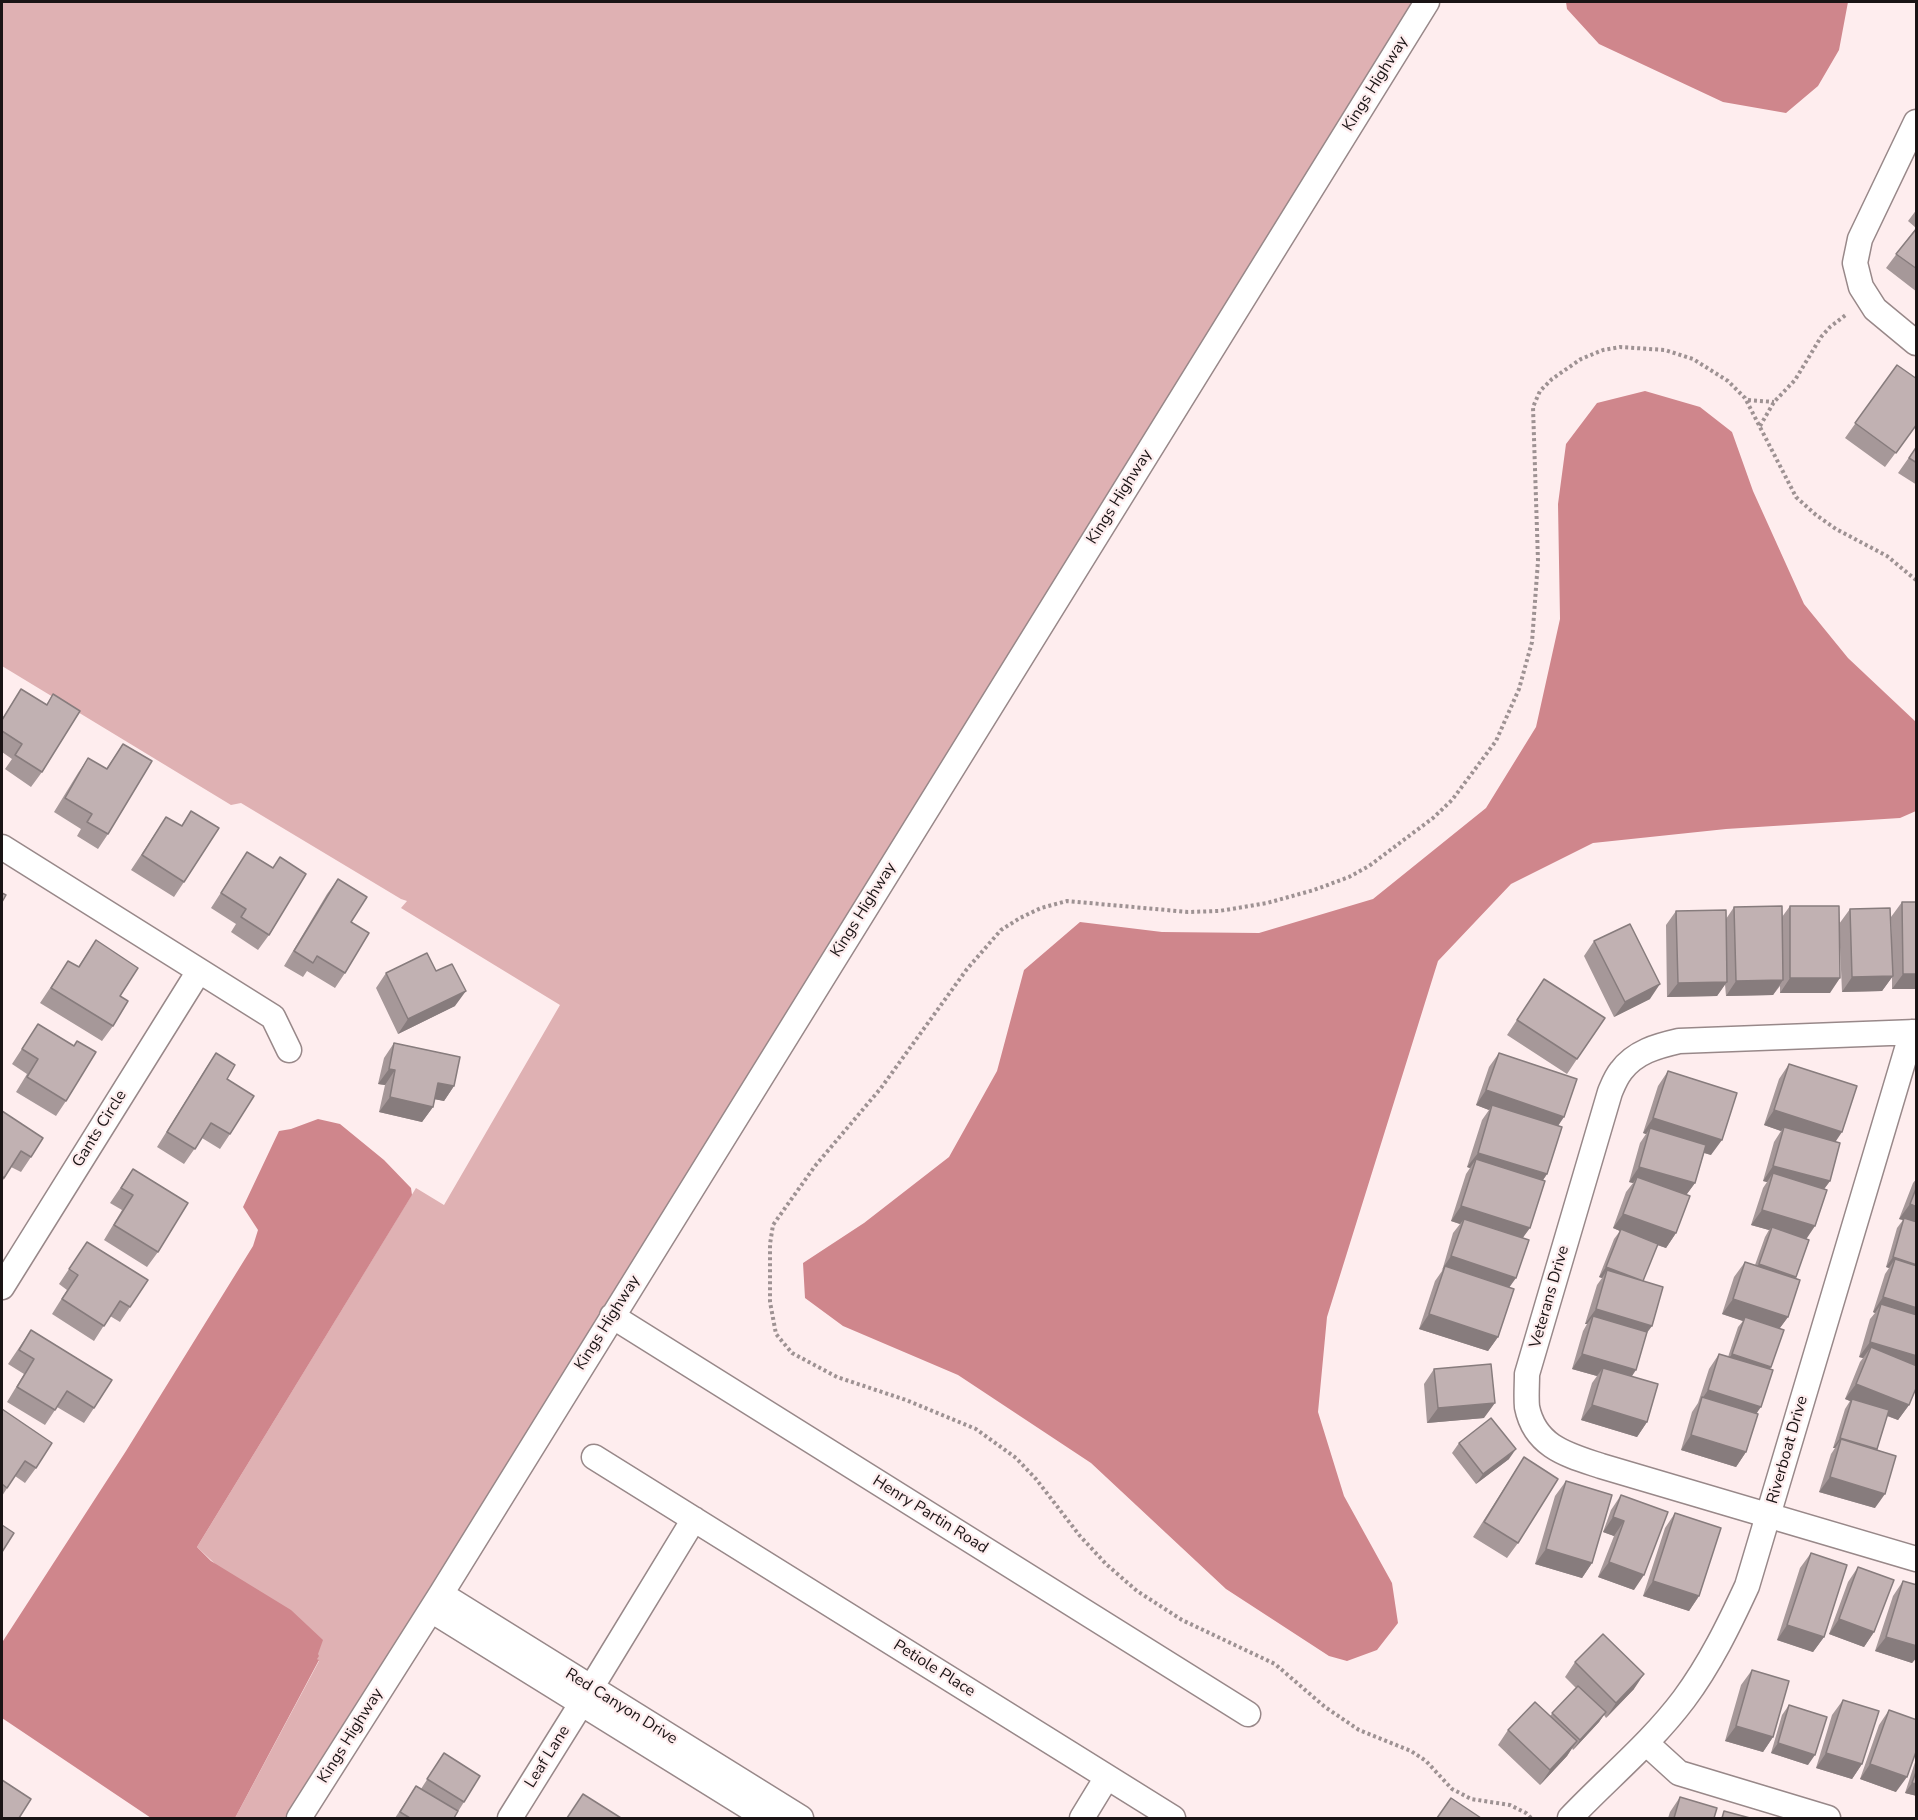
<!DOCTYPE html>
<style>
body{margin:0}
#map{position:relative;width:1918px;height:1820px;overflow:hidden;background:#feedee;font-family:"Nunito Sans",sans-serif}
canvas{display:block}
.frame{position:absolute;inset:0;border:3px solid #1a1415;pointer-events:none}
</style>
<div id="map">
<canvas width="1918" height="1820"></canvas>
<div class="frame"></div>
</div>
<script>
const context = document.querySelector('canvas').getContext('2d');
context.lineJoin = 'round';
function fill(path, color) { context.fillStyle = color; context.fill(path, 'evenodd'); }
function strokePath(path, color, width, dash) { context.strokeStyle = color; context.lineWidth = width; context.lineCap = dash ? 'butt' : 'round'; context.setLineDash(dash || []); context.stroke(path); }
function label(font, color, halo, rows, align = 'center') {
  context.font = font + ' "Nunito Sans",sans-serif'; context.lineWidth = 4.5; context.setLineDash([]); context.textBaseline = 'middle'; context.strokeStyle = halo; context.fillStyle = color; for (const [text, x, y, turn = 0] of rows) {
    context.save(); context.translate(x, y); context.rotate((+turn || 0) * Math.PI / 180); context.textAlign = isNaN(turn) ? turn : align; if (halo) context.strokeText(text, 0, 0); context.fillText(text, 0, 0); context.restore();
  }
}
fill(new Path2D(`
 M2,2H1415L604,1310L285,1818H235L319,1661L197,1547L416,1188L444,1205L560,1005L401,908L407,901L401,899L241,803L231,805L2,666Z`), '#dfb1b3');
fill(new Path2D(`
 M1566,2H1848L1839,50L1818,86L1786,113L1723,102L1599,44L1567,9Z
 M1645,391L1700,407L1732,432L1753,491L1804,604L1848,658L1916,722V811L1900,818L1726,829L1593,843L1511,884L1438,961L1327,1317L1318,1412L1344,1496L1392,1583L1398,1623L1377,1650L1347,1661L1329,1656L1226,1589L1091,1463L958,1375L843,1326L805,1298L803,1263L864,1223L949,1157L997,1071L1024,970L1080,922L1162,932L1259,933L1373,899L1486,808L1536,727L1560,619L1558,504L1566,444L1597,403Z
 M318,1119L340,1124L384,1160L411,1188L412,1195L197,1547L211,1561L291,1610L323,1640L318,1654L319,1656L317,1659L319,1660L235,1818H151L2,1718V1645L3,1641L126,1451L253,1246L258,1230L243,1207L279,1131L291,1129Z`), '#cf868c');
const minor = new Path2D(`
 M1916,122L1860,239L1855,263L1861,287L1875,309L1916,343
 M2,847L273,1017L289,1050
 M1916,1032L1679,1041C1657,1046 1635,1052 1621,1071C1616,1077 1613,1085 1610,1092L1527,1374C1527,1385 1526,1397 1527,1407C1535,1447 1568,1455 1601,1466L1916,1559
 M2,1287L199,971
 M612,1316L1248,1714
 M594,1457L1173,1818
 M441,1594L801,1818
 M431,1610L766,1818
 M1646,1743L1679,1773L1828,1818
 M299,1818L441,1594L1427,2
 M510,1818L591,1688L694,1519
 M1082,1818L1107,1777
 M1570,1818C1608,1778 1651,1743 1684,1699C1710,1664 1729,1625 1747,1586L1912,1032`);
strokePath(minor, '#988889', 27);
strokePath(new Path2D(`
 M1748,400L1774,402
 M1760,426L1774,402L1795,380L1821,337L1830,327L1847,314
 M1531,1818L1526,1813L1510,1805L1471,1799L1460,1793L1452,1789L1426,1761L1411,1751L1359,1730L1325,1707L1275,1664L1182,1620L1137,1591L1106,1564L1080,1536L1036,1479L1016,1458L976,1429L906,1400L837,1377L792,1353L776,1334L770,1302V1244L773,1225L815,1166L881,1088L967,969L1001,930L1020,918L1041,908L1067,901L1188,912L1219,911L1267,903L1314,890L1349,877L1369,866L1433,818L1452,800L1496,741L1519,689L1532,642L1538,561L1533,407L1540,391L1552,379L1581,359L1603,350L1620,347L1665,350L1693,359L1728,381L1745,398L1796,497L1816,515L1836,529L1887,556L1916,580`), '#9e9293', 4, [3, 3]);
strokePath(minor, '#fff', 24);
fill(new Path2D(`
 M1917,209V292L1886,268L1916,228L1908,221Z
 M1897,365L1917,424L1885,467L1845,438Z
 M1917,446V485L1898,473Z
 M21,689L46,705L53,694L42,772L31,787L5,769L12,759L2,752V719Z
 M123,744L108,834L98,849L77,836L81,829L54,812L78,773L88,758L106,769Z
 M191,811L184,882L174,897L131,870L166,817L181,826Z
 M247,852L273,868L280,857L269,935L258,950L231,932L236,924L211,908Z
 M338,879L351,922L345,973L335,988L307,971L303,977L284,966L327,894Z
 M1902,902L1917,989H1892V977L1882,991L1842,992L1839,925L1830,993H1780V986L1773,995L1726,996L1725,984L1717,996L1667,997L1666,925L1676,911L1726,919L1734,907L1782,917L1790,906L1839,924L1850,909L1892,961L1891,917Z
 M96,940L120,996L113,1026L102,1041L40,1003L68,961L78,967Z
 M1594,941L1650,999L1614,1017L1584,956Z
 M386,973L455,1006L398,1034L376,988Z
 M1544,979L1577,1059L1567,1074L1507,1035Z
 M38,1024L74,1046L66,1101L56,1116L16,1092L27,1074L12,1064Z
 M394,1043L454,1086L444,1101L435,1099L433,1107L422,1122L379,1112L385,1085L378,1084L384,1058Z
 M216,1053L227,1079L230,1134L220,1149L202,1138L184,1164L157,1147L206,1068Z
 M1499,1053L1558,1126L1547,1174L1543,1180L1523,1238L1509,1288L1498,1337L1488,1351L1419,1329L1435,1281L1442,1271L1453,1233L1460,1224L1451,1221L1466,1174L1470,1168L1467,1167L1482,1120L1489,1110L1476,1105L1489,1067Z
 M1789,1064L1835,1142L1830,1181L1824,1189L1806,1239L1795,1278L1788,1317L1779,1329L1771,1367L1757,1413L1746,1452L1736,1467L1681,1450L1692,1412L1698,1403L1709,1369L1719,1354L1728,1357L1738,1327L1743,1321L1722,1314L1734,1277L1745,1262L1755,1265L1765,1237L1769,1230L1751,1225L1763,1188L1767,1182L1763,1181L1774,1142L1781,1131L1764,1125L1779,1079Z
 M1668,1071L1711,1155L1704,1153L1695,1183L1686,1195L1676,1233L1666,1248L1657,1245L1643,1281L1647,1332L1631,1376L1647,1422L1637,1437L1581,1420L1592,1383L1597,1376L1572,1369L1583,1331L1587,1324H1585L1597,1285L1602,1278L1599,1277L1614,1239L1620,1231L1613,1228L1626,1192L1633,1183L1629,1182L1640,1143L1646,1134L1643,1133L1658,1086Z
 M2,1111L31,1157L21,1172L11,1167L2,1182Z
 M133,1169L158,1252L147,1267L104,1240L122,1210L110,1203Z
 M1917,1178V1386L1909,1405L1898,1420L1887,1416L1877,1450L1875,1508L1819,1492L1831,1454L1835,1448H1833L1845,1409L1850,1401L1845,1399L1860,1362L1863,1358L1859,1357L1870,1319L1875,1313L1873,1312L1885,1274L1889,1268L1886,1267L1897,1228L1903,1220L1899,1219L1913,1183Z
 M87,1242L130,1307L120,1322L110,1316L94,1341L52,1314L67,1290L59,1284Z
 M31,1330L94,1408L84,1423L57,1407L45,1425L7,1402L24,1374L8,1364Z
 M1434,1369L1484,1418L1427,1423L1424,1384Z
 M2,1409L36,1468L25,1483L15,1476L2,1496Z
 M1459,1443L1509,1459L1476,1484L1452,1453Z
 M1524,1457L1518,1543L1507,1558L1473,1537Z
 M1566,1481L1592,1563L1582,1578L1535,1564L1555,1496Z
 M1621,1495L1634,1590L1598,1577L1614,1536L1603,1532L1611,1510Z
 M1675,1513L1699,1596L1689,1611L1643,1596L1665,1528Z
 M1811,1553L1824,1637L1813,1652L1777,1640L1800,1568Z
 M1858,1567L1874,1632L1864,1647L1829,1634L1848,1582Z
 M1903,1581L1917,1585V1657L1912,1663L1875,1651L1893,1596Z
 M1575,1662L1634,1689L1606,1718L1604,1715L1599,1722L1573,1750L1572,1748L1567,1756L1540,1785L1498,1745L1508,1730L1550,1716L1576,1688L1565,1677Z
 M1752,1670L1773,1737L1763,1752L1725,1741L1741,1685Z
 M1843,1700L1862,1764L1852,1779L1816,1768L1832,1715Z
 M1789,1705L1808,1765L1771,1753L1782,1715Z
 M1889,1710L1896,1792L1860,1779L1879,1725Z
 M444,1753L464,1802L454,1818H395L416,1786L421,1789Z
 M1917,1756V1796L1905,1793Z
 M1680,1797L1714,1818H1668L1670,1812Z`), '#a69899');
fill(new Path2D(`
 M1903,974H1917V989H1892Z
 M1893,976L1882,991L1842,992L1852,977Z
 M1790,978H1840L1830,993H1780Z
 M1783,980L1773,995L1726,996L1736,981Z
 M1727,982L1717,996L1667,997L1678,983Z
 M1660,984L1650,999L1614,1017L1625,1002Z
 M466,991L455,1006L398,1034L408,1019Z
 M389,1069L395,1070L385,1085L378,1084Z
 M438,1083L454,1086L444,1101L428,1098Z
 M1486,1090L1564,1117L1554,1132L1492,1105L1489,1110L1476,1105Z
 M390,1097L433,1107L422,1122L379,1112Z
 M1774,1110L1842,1132L1832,1147L1784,1127L1781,1131L1764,1125Z
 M1653,1118L1722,1140L1711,1155L1648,1135L1650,1128L1646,1134L1643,1133Z
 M1478,1153L1547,1174L1537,1189L1476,1159L1470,1168L1467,1167Z
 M1773,1166L1830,1181L1819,1196L1773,1173L1767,1182L1763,1181Z
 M1639,1167L1695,1183L1684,1198L1637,1177L1633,1183L1629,1182Z
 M1910,1204L1917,1207V1226L1904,1218L1903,1220L1899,1219Z
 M1461,1206L1530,1228L1519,1243L1464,1219L1460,1224L1451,1221Z
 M1762,1210L1815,1226L1805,1241L1772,1227L1769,1230L1751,1225Z
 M1623,1214L1676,1233L1666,1248L1620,1231L1621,1229L1620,1231L1613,1228Z
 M1451,1256L1516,1278L1506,1292L1445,1266L1441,1271Z
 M1893,1257L1917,1265V1277L1895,1259L1889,1268L1886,1267Z
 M1759,1264L1796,1277L1789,1287L1752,1274Z
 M1606,1267L1643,1281L1607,1270L1602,1278L1599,1277Z
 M1883,1297L1917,1308V1326L1881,1304L1875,1313L1873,1312Z
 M1733,1299L1788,1317L1777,1332L1745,1317L1743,1321L1722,1314Z
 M1596,1309L1652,1326L1641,1341L1593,1316L1587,1324H1585Z
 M1429,1314L1498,1337L1488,1351L1419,1329Z
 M1870,1342L1917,1356V1368L1871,1347L1863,1358L1859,1357Z
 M1582,1354L1636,1370L1626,1385L1603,1368L1597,1376L1572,1369Z
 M1732,1354L1771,1367L1764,1377L1725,1364Z
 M1856,1384L1909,1405L1898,1420L1845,1399Z
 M1708,1390L1761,1407L1751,1421L1702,1399Z
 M1495,1403L1484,1418L1427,1423L1438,1408Z
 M1592,1405L1647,1422L1637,1437L1581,1420Z
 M1691,1435L1746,1452L1736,1467L1681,1450Z
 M1840,1438L1877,1449L1870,1459L1841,1439L1835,1448H1833Z
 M1516,1449L1509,1459L1476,1484L1483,1474Z
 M1830,1477L1885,1494L1875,1508L1819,1492Z
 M1613,1517L1624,1521L1614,1536L1603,1532Z
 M1546,1549L1592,1563L1582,1578L1535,1564Z
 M1609,1562L1644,1575L1634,1590L1598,1577Z
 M1653,1581L1699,1596L1689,1611L1643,1596Z
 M1839,1619L1874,1632L1864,1647L1829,1634Z
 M1787,1625L1824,1637L1813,1652L1777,1640Z
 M1886,1637L1917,1646V1657L1912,1663L1875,1651Z
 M1644,1674L1634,1689L1606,1718L1616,1703Z
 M1606,1712L1599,1722L1573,1750L1580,1740Z
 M1736,1726L1773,1737L1763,1752L1725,1741Z
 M1577,1741L1567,1756L1540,1785L1550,1770Z
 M1778,1743L1815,1755L1808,1765L1771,1753Z
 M1826,1753L1862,1764L1852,1779L1816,1768Z
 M1870,1764L1907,1777L1896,1792L1860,1779Z
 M1912,1783L1917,1784V1796L1905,1793Z`), '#877c7d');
const building = new Path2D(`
 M1917,228V269L1896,254Z
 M1897,365L1917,379V424L1896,453L1855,423Z
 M1917,446V463L1909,458Z
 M21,689L47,705L53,694L80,711L42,772L15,755L22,744L2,731V720Z
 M123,744L152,761L108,834L87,822L92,814L65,798L88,758L107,769Z
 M191,811L219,828L184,882L142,855L166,817L182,826Z
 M247,852L273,868L280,857L306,874L269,935L241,917L246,909L221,893Z
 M338,879L367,897L351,922L369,933L345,973L317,956L313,963L294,951Z
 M2,893L6,895L2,902Z
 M1902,902H1917V974H1903Z
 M1782,906L1783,980L1736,981L1734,907Z
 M1790,906H1839L1840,978H1790Z
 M1890,908L1893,976L1852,977L1850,909Z
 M1726,910L1727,982L1678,983L1676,911Z
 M1630,924L1660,984L1625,1002L1594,941Z
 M96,940L138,968L120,996L128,1001L113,1026L51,988L68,961L79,967Z
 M427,953L436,971L452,964L466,991L408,1019L386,973Z
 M1544,979L1605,1018L1577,1059L1517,1020Z
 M38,1024L74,1046L77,1041L96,1052L66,1101L27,1077L38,1059L22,1049Z
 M394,1043L460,1057L454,1086L438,1083L433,1107L390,1097L395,1070L389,1069Z
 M216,1053L235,1065L227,1079L254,1096L230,1134L211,1123L195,1149L167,1132Z
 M1499,1053L1577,1079L1564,1117L1486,1090Z
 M1789,1064L1857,1086L1842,1132L1774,1110Z
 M1668,1071L1737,1093L1722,1140L1653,1118Z
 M1492,1105L1562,1127L1547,1174L1478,1153Z
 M2,1111L43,1138L31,1157L21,1151L4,1178L2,1176Z
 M1784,1127L1840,1143L1830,1181L1773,1166Z
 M1650,1128L1706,1145L1695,1183L1639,1167Z
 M1476,1159L1545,1181L1530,1228L1461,1206Z
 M133,1169L188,1203L158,1252L114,1225L133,1195L121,1188Z
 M1773,1173L1827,1190L1815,1226L1762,1210Z
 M1637,1177L1690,1196L1676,1233L1623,1214Z
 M1917,1186V1207L1910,1204Z
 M1904,1218L1917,1222V1265L1893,1257Z
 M1464,1219L1529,1240L1516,1278L1451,1256Z
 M1772,1227L1809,1240L1796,1277L1759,1264Z
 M1621,1229L1658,1244L1643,1281L1606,1267Z
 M87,1242L148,1280L130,1307L120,1301L104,1326L62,1299L78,1275L69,1269Z
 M1895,1259L1917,1266V1308L1883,1297Z
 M1745,1262L1800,1280L1788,1317L1733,1299Z
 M1445,1266L1514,1289L1498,1337L1429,1314Z
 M1607,1270L1663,1287L1652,1326L1596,1309Z
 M1881,1304L1917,1315V1356L1870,1342Z
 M1593,1316L1647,1332L1636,1370L1582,1354Z
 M1745,1317L1784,1330L1771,1367L1732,1354Z
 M31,1330L112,1380L94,1408L67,1391L55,1410L17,1387L34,1359L19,1350Z
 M1871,1347L1917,1366V1386L1909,1405L1856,1384Z
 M1719,1354L1773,1370L1761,1407L1708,1390Z
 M1491,1364L1495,1403L1438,1408L1434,1369Z
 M1603,1368L1658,1384L1647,1422L1592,1405Z
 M1702,1397L1758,1414L1746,1452L1691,1435Z
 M1852,1399L1889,1410L1877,1449L1840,1438Z
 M2,1409L52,1443L36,1468L25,1461L7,1488L2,1484Z
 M1491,1418L1516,1449L1483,1474L1459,1443Z
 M1841,1439L1896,1456L1885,1494L1830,1477Z
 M1524,1457L1558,1479L1518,1543L1484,1522Z
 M1566,1481L1612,1495L1592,1563L1546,1549Z
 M1621,1495L1668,1512L1644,1575L1609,1562L1624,1521L1613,1517Z
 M1675,1513L1721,1528L1699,1596L1653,1581Z
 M2,1525L14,1533L2,1552Z
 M1811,1553L1847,1565L1824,1637L1787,1625Z
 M1858,1567L1894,1580L1874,1632L1839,1619Z
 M1903,1581L1917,1585V1646L1886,1637Z
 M1603,1634L1644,1674L1616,1703L1575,1662Z
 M1752,1670L1789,1681L1773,1737L1736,1726Z
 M1578,1686L1606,1712L1580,1740L1552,1713Z
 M1843,1700L1879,1711L1862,1764L1826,1753Z
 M1535,1702L1577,1741L1550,1770L1508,1730Z
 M1789,1705L1827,1717L1815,1755L1778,1743Z
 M1889,1710L1917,1720V1749L1907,1777L1870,1764Z
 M444,1753L480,1776L464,1802L427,1779Z
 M1917,1769V1784L1912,1783Z
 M2,1780L31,1799L19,1818H2Z
 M416,1786L458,1811L454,1818H410L400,1812Z
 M583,1794L621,1818H567Z
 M1680,1797L1717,1808L1714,1818H1674Z
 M1451,1798L1481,1818H1437Z
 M1724,1811L1750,1818H1722Z`);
fill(building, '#c1b1b2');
strokePath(building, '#877c7d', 1.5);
label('16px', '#1a1415', '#feedee', [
 ["Kings Highway",1376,84,-58],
 ["Kings Highway",1120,497,-58],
 ["Kings Highway",864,910,-58],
 ["Gants Circle",100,1129,-58],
 ["Veterans Drive",1550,1297,-74],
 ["Kings Highway",608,1323,-58],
 ["Riverboat Drive",1788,1450,-74],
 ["Henry Partin Road",930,1515,32],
 ["Petiole Place",934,1669,32],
 ["Red Canyon Drive",621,1707,32],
 ["Kings Highway",351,1736,-58],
 ["Leaf Lane",548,1757,-58]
]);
</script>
